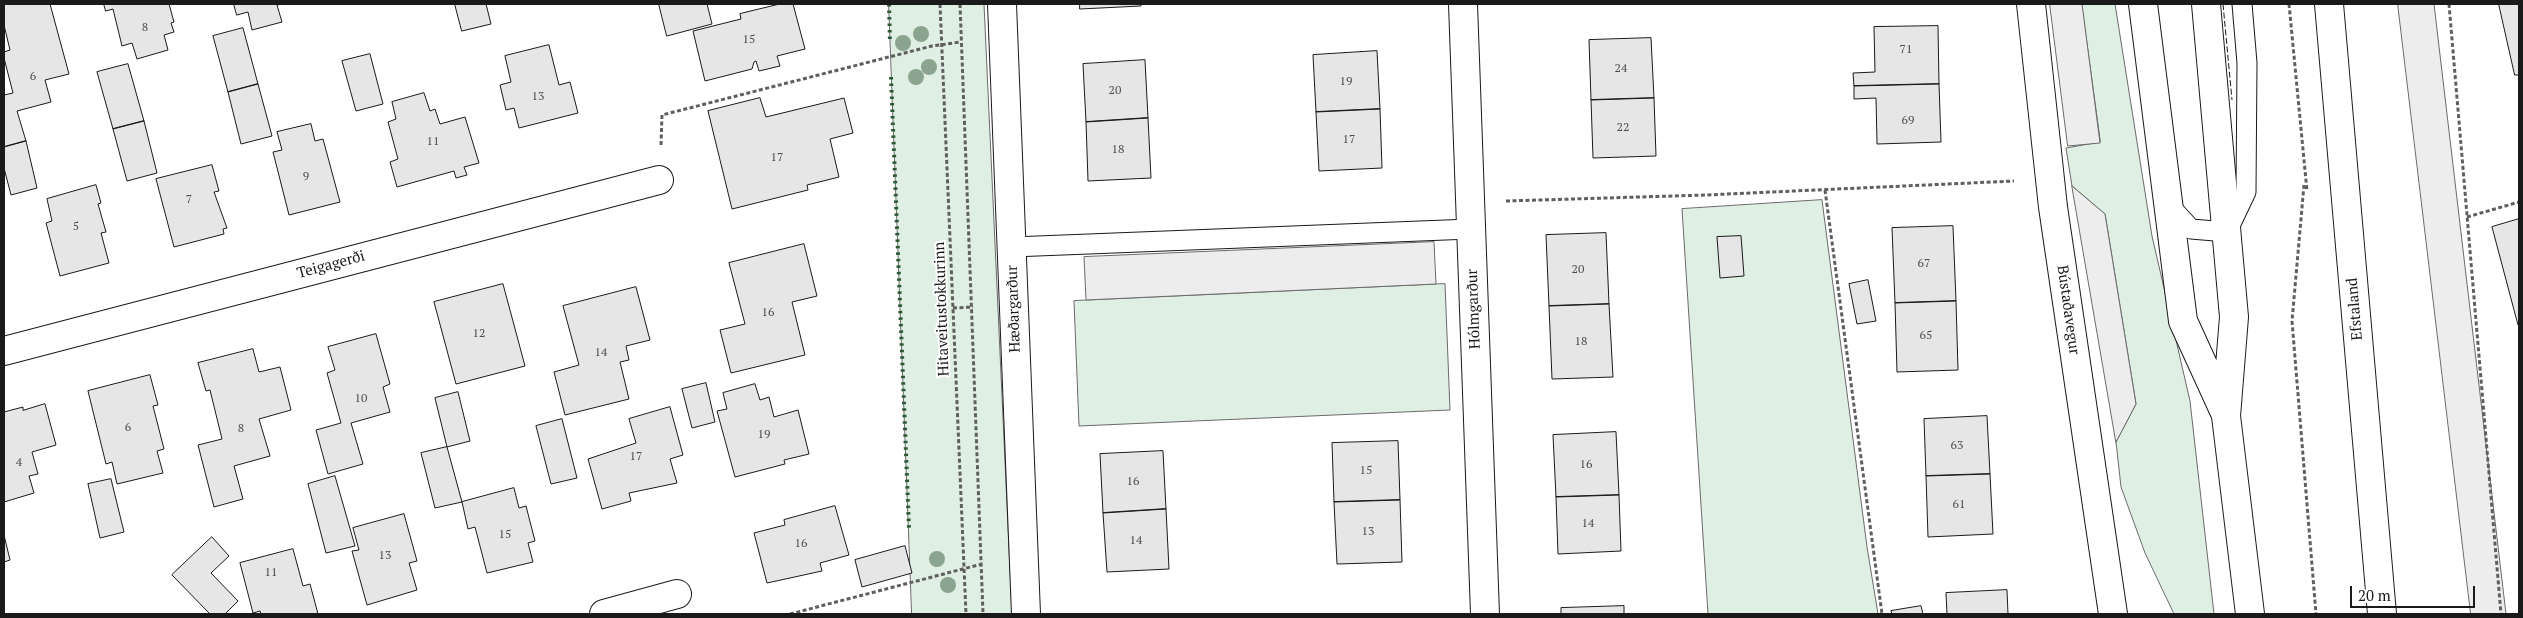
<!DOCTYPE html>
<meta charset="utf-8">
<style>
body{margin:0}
#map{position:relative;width:2523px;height:618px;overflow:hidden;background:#fff;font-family:"PT Serif",serif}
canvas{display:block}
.frame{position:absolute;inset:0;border:5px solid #1a1a1a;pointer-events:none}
.scale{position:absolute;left:2350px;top:586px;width:125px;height:22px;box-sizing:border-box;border:2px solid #1a1a1a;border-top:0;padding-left:6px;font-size:15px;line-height:18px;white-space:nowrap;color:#1a1a1a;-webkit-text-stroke:4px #fff;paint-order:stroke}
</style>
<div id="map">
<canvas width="2523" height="618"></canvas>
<div class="frame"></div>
<div class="scale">20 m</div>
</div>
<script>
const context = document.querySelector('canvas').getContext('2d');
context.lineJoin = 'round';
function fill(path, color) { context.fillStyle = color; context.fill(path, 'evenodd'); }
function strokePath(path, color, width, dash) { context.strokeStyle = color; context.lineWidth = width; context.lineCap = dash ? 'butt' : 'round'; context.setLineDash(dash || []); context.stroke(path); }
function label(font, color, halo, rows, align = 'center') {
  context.font = font + ' "PT Serif",serif'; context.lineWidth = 4; context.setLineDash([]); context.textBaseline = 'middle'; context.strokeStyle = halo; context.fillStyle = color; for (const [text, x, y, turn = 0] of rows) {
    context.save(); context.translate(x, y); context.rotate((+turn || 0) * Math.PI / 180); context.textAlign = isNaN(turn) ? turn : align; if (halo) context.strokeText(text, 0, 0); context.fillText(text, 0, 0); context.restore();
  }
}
const green = new Path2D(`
 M889,4H984L1012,614H912Z
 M2082,4H2115L2152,236L2190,401L2214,614H2174L2145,553L2121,487L2116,442L2136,404L2105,214L2072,186L2066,148L2100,142Z
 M1822,200L1867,547L1878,614H1708L1682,209Z
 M1445,284L1450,410L1079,426L1074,301Z`);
fill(green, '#e0efe3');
strokePath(green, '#6a6a6a', 1);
const parking = new Path2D(`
 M2050,4H2082L2100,143L2068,146Z
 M2398,4H2434L2506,614H2471Z
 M2072,186L2105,214L2136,404L2116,442Z
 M1434,242L1436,284L1086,300L1084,257Z`);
fill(parking, '#ededed');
strokePath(parking, '#6a6a6a', 1);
const building = new Path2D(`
 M9,4H50L69,74L45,80L51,102L17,111L26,141L4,147V95L13,93L4,58V52L10,50L4,25V5Z
 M104,4H169L174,22L171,23L174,32L164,35L168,50L137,59L132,43L122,46L113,9L106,11Z
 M234,4H283L277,5L282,22L252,30L248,12L237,15Z
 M455,4H486L491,24L462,31Z
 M659,4H707L712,24L667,36Z
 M780,4H793L805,49L777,56L780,66L759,71L756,61L754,62L752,69L705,81L693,31L741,19L740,14Z
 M1080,4H1141V6L1080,9Z
 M2499,4H2519V75H2515Z
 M1938,26L1939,84L1854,86L1853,73L1875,72L1874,27Z
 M243,28L258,84L228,92L213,36Z
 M1651,38L1654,98L1591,100L1589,40Z
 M549,45L559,85L570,82L578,113L519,128L514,108L506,110L500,85L511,82L505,56Z
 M1377,51L1380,109L1316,112L1313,55Z
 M370,54L383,104L356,111L342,61Z
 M1145,60L1148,118L1086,122L1083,64Z
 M128,64L144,121L113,129L97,72Z
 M258,84L272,136L241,144L228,92Z
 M1939,84L1941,142L1877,144L1876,98L1854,99V86Z
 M424,93L430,111L435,109L440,124L465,117L479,163L464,167L467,175L456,178L454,171L397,187L390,162L398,159L388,122L396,119L392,102Z
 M760,98L766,117L844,98L853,133L830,139L839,177L807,185L808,190L732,209L708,111Z
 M1654,98L1656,156L1593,158L1591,100Z
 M1380,109L1382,168L1319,171L1316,112Z
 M1148,118L1151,178L1088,181L1086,122Z
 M144,121L157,173L127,181L113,129Z
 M311,124L315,141L323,139L340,202L289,215L273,152L282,150L277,132Z
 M26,141L37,188L11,195L4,168V147Z
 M212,165L219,191L214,192L227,228L223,229L224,234L174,247L156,179Z
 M96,185L101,203L98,204L106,232L101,233L109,263L60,276L46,223L52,221L47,199Z
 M2519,219V324L2518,325L2492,227Z
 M1953,226L1956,301L1895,303L1892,228Z
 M1606,233L1609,304L1549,306L1546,235Z
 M1741,236L1744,276L1720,278L1717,237Z
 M804,244L817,296L792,302L805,355L731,373L720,330L745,324L729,263Z
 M1868,280L1876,321L1857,324L1849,284Z
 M503,284L525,366L456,384L434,302Z
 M636,287L650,340L626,346L629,360L620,362L629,399L565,415L554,372L579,365L563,306Z
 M1956,301L1958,370L1897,372L1895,303Z
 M1609,304L1613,377L1552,379L1549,306Z
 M376,334L390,384L383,387L390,412L351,423L363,464L328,474L316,430L341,423L327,373L335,370L328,347Z
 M253,349L259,372L280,367L291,410L259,419L270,456L234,466L243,499L214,507L198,445L222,439L210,390L206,391L198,363Z
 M150,375L158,405L153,406L164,449L157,451L163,473L117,484L112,462L106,464L88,391Z
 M706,383L715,422L692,428L682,389Z
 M755,384L760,400L769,397L774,417L798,410L809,454L784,460L785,464L735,477L717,411L727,409L723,393Z
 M458,392L470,441L447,447L435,398Z
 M45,404L56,445L32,452L38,474L29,476L34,493L4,502V412L23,407V410Z
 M670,407L683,455L670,459L677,483L629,493L631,501L602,509L588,459L636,443L629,419Z
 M1987,416L1990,474L1926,476L1924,419Z
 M562,419L577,478L551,484L536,426Z
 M1616,432L1619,495L1556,497L1553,435Z
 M1398,441L1400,500L1334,502L1332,443Z
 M447,447L462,502L435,508L421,453Z
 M1163,451L1166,509L1103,513L1100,454Z
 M1990,474L1993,534L1928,537L1926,476Z
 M335,476L355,546L326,553L308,484Z
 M111,479L124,532L100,538L88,484Z
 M514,488L519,508L526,506L535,541L528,543L533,562L487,573L475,527L468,529L462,502Z
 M1619,495L1621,551L1558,554L1556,497Z
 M1400,500L1402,562L1337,564L1334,502Z
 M835,506L849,555L820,563L822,571L767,583L754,533L785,525L784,520Z
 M1166,509L1169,569L1107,572L1103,513Z
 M404,514L417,561L409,563L417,590L367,605L352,551L359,550L353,528Z
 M4,535L10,560L4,562Z
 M212,537L229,556L211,573L238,601L225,614H210L172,575Z
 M905,546L912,573L862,587L855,560Z
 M293,549L303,586L310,584L318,614H261L260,611L253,613L240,563Z
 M2007,590L2008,614H1947L1946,593Z
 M1624,606V614H1561V608Z
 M1921,606L1923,614H1892L1891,611Z`);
fill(building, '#e6e6e6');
strokePath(building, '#1a1a1a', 1);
const lane = new Path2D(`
 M2169,205L2191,229L2227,232L2246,192L2247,63L2242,4
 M1012,247L1471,229`);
const street = new Path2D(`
 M1002,4L1026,614
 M1463,4L1485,614
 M2031,4L2053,207L2113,614
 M2329,4L2382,614
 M4,351L659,180
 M604,614L677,594`);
const secondary = new Path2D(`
 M2143,4L2183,321L2226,415
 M2206,4L2234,317L2226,416L2250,614`);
strokePath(lane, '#1a1a1a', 21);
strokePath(street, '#1a1a1a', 30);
strokePath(secondary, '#1a1a1a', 30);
strokePath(new Path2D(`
 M940,4L966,614
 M960,4L983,614
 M2289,4L2307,191
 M2449,4L2501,614
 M661,145L662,115L932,46L961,42
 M2304,185L2292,321L2316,614
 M1825,190L1882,614
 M1506,201L1706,195L2014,181
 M2467,217L2519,202
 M953,308L973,307
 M790,614L982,564`), '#5f5f5f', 3, [4, 2.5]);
strokePath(lane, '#fff', 19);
strokePath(street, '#fff', 28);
strokePath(secondary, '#fff', 28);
strokePath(new Path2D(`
 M889,4L890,42
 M891,77L909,529`), '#2b5a34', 4, [2.5, 4]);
strokePath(new Path2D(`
 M2223,4L2232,100`), '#1a1a1a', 1, [6, 2.5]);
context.fillStyle = '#8aa48f';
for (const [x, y] of [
 [921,34],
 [903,43],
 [929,67],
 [916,77],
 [937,559],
 [948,585]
]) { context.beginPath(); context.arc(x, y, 8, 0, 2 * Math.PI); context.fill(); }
label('12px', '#4d4d4d', null, [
 ["8",145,28],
 ["15",749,40],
 ["71",1906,50],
 ["24",1621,69],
 ["6",33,77],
 ["19",1346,82],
 ["20",1115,91],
 ["13",538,97],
 ["69",1908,121],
 ["22",1623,128],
 ["17",1349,140],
 ["11",433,142],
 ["18",1118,150],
 ["17",777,158],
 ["9",306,177],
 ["7",189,200],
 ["5",76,227],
 ["67",1924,264],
 ["20",1578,270],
 ["16",768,313],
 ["12",479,334],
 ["65",1926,336],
 ["18",1581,342],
 ["14",601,353],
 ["10",361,399],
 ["6",128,428],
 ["8",241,429],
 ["19",764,435],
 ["63",1957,446],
 ["17",636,457],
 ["4",19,463],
 ["16",1586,465],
 ["15",1366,471],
 ["16",1133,482],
 ["61",1959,505],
 ["14",1588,524],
 ["13",1368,532],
 ["15",505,535],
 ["14",1136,541],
 ["16",801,544],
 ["13",385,556],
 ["11",271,573]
]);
label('15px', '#1a1a1a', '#fff', [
 ["Teigagerði",331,265,-15],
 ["Hitaveitustokkurinn",942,309,-92],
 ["Hæðargarður",1014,309,-92],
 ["Hólmgarður",1474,309,-92],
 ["Efstaland",2355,309,-95],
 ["Bústaðavegur",2068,310,82]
]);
</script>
